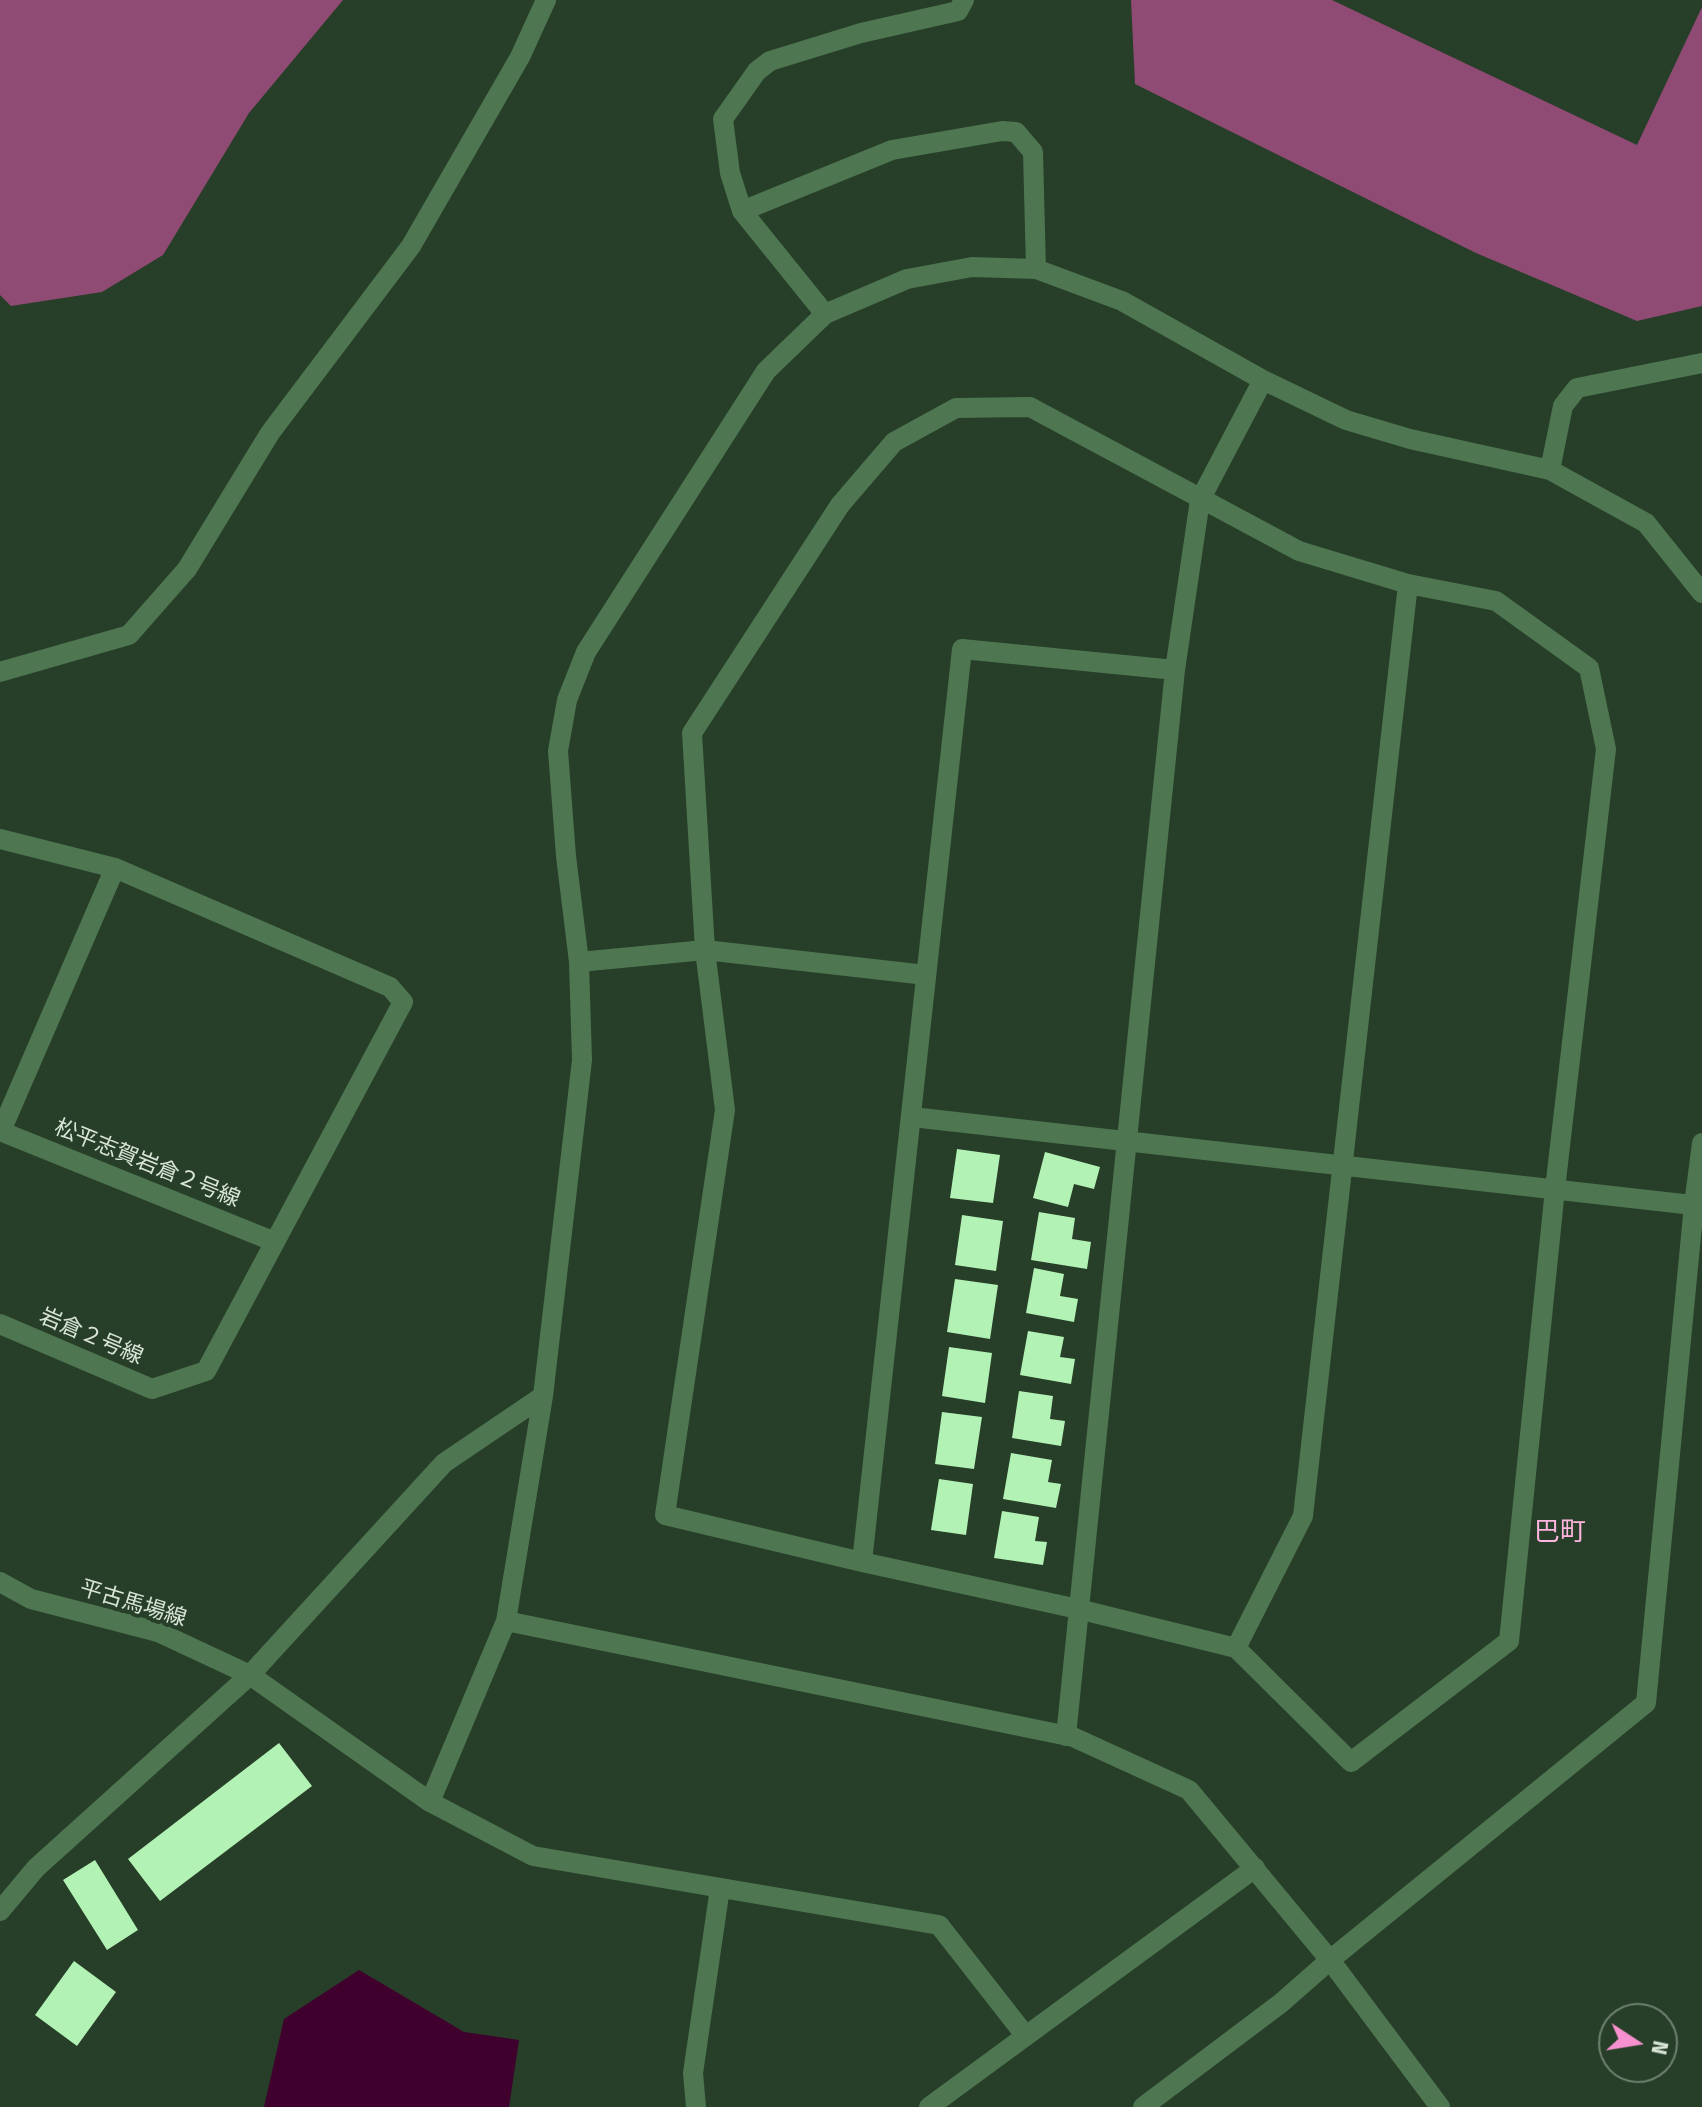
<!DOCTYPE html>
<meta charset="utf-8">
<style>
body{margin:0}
#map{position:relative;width:1702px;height:2107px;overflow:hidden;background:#273e28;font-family:"Fira Sans Condensed",sans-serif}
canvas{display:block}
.north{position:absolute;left:1598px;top:2003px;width:80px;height:80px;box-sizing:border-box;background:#273e28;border:2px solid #6e816e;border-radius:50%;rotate:102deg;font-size:22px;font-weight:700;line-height:32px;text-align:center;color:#d8e5d8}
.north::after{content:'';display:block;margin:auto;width:28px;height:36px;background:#f790ce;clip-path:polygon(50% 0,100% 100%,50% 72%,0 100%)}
</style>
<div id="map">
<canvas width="1702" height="2107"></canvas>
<div class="north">N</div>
</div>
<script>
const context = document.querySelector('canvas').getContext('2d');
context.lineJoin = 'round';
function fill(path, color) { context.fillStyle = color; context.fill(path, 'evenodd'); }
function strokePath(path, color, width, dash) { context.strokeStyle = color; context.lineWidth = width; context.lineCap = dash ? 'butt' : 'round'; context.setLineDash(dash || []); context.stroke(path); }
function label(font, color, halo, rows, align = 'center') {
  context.font = font + ' "Fira Sans Condensed","Noto Sans JP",sans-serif'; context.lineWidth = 8; context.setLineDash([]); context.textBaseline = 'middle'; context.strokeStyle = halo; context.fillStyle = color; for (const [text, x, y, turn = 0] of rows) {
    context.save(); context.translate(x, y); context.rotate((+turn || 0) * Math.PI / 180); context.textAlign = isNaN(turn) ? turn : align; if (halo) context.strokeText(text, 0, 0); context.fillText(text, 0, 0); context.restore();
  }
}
fill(new Path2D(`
 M0,0H343L249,113L163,255L102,292L11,306L0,295Z
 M1131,0H1332L1637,145L1702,7V306L1637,321L1476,253L1135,84Z`), '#8f4b74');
fill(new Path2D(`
 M359,1970L464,2032L519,2040L509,2107H264L284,2019Z`), '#40002d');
fill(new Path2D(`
 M957,1149L1000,1155L993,1203L950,1198Z
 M1045,1152L1100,1167L1094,1189L1074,1184L1068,1207L1033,1198Z
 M1039,1212L1075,1218L1072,1239L1091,1242L1087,1269L1031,1260Z
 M962,1215L1003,1221L996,1271L955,1265Z
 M1034,1268L1064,1274L1060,1296L1078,1299L1074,1322L1026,1313Z
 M955,1279L998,1285L990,1339L947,1332Z
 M1028,1331L1064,1337L1060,1357L1075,1359L1071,1384L1020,1375Z
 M949,1347L992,1353L985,1403L942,1396Z
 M1019,1391L1053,1396L1050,1419L1065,1421L1061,1446L1012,1438Z
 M942,1412L982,1417L974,1469L935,1464Z
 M1011,1453L1052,1460L1048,1482L1061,1484L1056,1508L1003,1499Z
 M939,1479L973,1484L966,1535L931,1530Z
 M1002,1511L1039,1517L1035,1541L1047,1542L1043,1565L994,1558Z
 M279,1743L312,1786L160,1901L128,1859Z
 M95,1860L138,1930L107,1950L63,1880Z
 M74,1961L116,1992L77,2046L35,2015Z`), '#b2f3b5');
strokePath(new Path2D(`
 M742,211L892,150L1002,131L1016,132L1033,152L1036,269
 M825,314L742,211L730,173L723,119L757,71L770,61L861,33L958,11L964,0
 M1030,407L1299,551L1408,584L1496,601L1589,668L1606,749L1555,1189L1509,1641L1351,1762L1236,1648L1078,1609L862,1562L665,1515L725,1110L705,950L692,733L840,505L894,442L956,408Z
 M1550,470L1563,406L1577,388L1702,363
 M0,672L129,635L187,569L270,433L411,246L520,57L546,0
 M0,839L115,868L390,987L403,1002L206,1371L152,1389L0,1324
 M579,962L705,950L926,975
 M912,1117L1702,1206
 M0,1131L275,1242
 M1,1131L115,868
 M862,1562L962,649L1175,670
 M0,1582L31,1599L158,1632L250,1675L430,1802L533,1856L939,1925L1025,2035
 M506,1621L1073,1737L1189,1790L1330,1960L1646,1703L1694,1205L1702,1143
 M1236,1648L1303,1516L1408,584
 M1066,1736L1175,670L1200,500L1263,380
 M430,1802L506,1621L543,1396L582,1060L579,962L566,856L558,751L567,700L586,652L766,371L825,314L907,279L972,267L1036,269L1122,301L1263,380L1346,420L1410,439L1550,470L1646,523L1702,593
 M0,1911L36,1868L250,1675L444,1463L543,1396
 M696,2107L693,2073L720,1888
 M929,2107L1255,1868`), '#4e7650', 20);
strokePath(new Path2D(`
 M1143,2107L1281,2003L1330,1960L1440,2107`), '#4e7650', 20);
label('22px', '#d8e5d8', '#273e28', [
 ["松平志賀岩倉２号線",147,1164,22],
 ["岩倉２号線",91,1337,23],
 ["平古馬場線",133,1604,17]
]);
label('26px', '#ffb5df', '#273e28', [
 ["巴町",1560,1533]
]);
</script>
